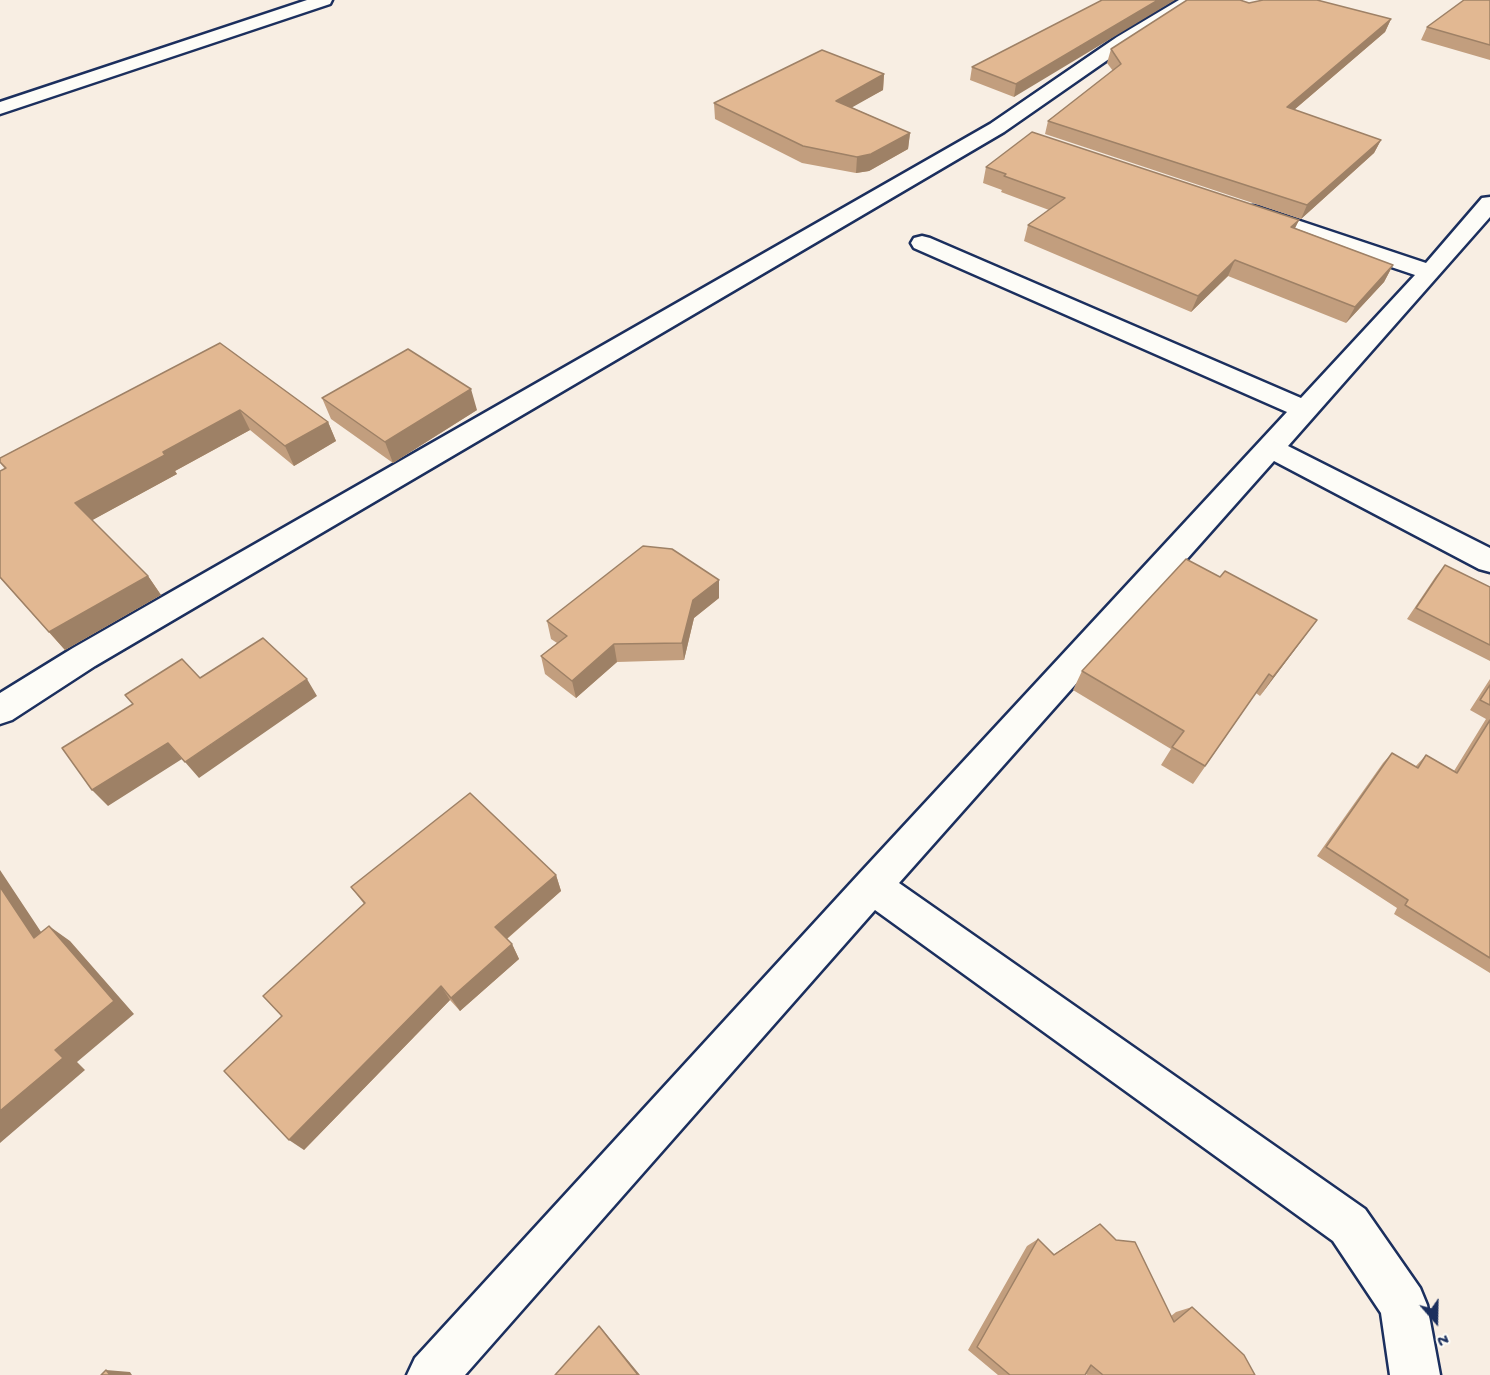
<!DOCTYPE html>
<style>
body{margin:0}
#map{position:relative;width:1490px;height:1375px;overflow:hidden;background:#f8eee3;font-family:"Gochi Hand",sans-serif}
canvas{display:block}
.north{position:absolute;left:1406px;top:1291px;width:60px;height:60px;-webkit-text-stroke:4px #fdfcf7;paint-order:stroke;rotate:160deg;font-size:16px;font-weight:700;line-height:24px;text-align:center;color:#1b2f5e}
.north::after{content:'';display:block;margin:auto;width:21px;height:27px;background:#1b2f5e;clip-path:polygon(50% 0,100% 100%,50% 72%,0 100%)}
</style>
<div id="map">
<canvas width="1490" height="1375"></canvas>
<div class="north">N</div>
</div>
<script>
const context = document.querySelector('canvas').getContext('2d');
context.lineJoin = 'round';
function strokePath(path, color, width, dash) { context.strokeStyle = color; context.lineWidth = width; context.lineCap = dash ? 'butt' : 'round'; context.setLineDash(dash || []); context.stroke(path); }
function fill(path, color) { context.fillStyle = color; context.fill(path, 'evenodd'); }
const street = new Path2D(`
 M307,0H332L330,4L0,114V102Z
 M1179,0H1199L1129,45L1004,132L95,666L12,720L0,724V693L73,648L990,124L1117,37Z
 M1490,197V217L1288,446L1490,548V572L1479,569L1274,461L899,883L1365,1209L1420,1288L1427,1305L1440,1375H1390L1381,1313L1333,1241L875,910L465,1375H407L415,1358L859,874L1287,412L914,248L911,243L914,238L922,236L930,238L1301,398L1415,275L1245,218L1242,213L1245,208L1253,206L1261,208L1426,263L1482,198Z`);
strokePath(street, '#1b2f5e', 5);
fill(street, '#fdfcf7');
fill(new Path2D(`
 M1102,0L1014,97L970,80L972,67Z
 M1490,0V60L1421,40L1427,27Z
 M1249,3L1391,19L1385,32L1294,110L1381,140L1374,153L1301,219L1045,134L1048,121L1113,71L1107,63L1111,49Z
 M884,74L883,90L851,107L910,133L908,149L869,171L856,173L802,163L715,119L714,103Z
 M986,167L1299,220L1295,228L1393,265L1384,282L1346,323L1228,276L1191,312L1024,241L1028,225L1049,210L1001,192L1002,190L983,183Z
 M220,343L328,422L336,441L294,466L250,430L175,471L177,474L92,520L148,576L161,595L65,650L0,578L5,469L0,463V458Z
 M322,398L477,410L393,463L331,419Z
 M1445,565L1490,587V661L1407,619L1436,576Z
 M1220,577L1317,620L1260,696L1256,693L1193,784L1161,765L1171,749L1073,690L1082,671Z
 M719,580V598L694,618L684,660L617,662L576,698L545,674L541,656L557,643L551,639L547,621Z
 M1490,679V973L1394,914L1397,908L1317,856L1383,763L1392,753L1415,767L1426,755L1454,771L1486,719L1470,710Z
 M556,875L561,891L507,939L512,944L519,959L460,1011L450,1000L304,1150L282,1016L364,904L351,887Z
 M1100,1224L1171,1316L1176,1312L1192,1307L1255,1375H1087L1086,1374L1085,1375H998L968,1350L1027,1246L1038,1239L1054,1254Z`), '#c29e7e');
fill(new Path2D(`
 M1158,0H1175L1014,97L1016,84Z
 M1391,19L1385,32L1281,121L1287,107Z
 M884,74L883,90L835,117L836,101Z
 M910,133L908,149L869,171L856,173L857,157Z
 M1381,140L1374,153L1301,219L1307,205Z
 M1299,220L1291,236V227Z
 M1235,260L1228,276L1191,312L1198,296Z
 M1393,265L1384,282L1346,323L1355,307Z
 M471,389L477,410L393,463L385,442Z
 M240,410L250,430L175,471L177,474L89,522L75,503L163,452Z
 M328,422L336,441L294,466L285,446Z
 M148,576L161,595L65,650L49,632Z
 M719,580V598L694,618L684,660L682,643L693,600Z
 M1317,620L1303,639L1260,696L1273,677Z
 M614,644L617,662L576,698L572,681Z
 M307,679L317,696L199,778L185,762Z
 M168,743L182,759L108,806L92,790Z
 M0,870L55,953L34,938L0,887Z
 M556,875L561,891L503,942L495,927Z
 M49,926L70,941L134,1014L77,1062L85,1070L0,1143V1111L55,1050Z
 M512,944L519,959L460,1011L451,998Z
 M441,986L450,1000L304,1150L289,1140Z
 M599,1326L602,1329L640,1375H638Z
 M106,1370L130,1372L132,1375H110Z`), '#9e8166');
const building = new Path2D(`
 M1102,0H1158L1016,84L972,67Z
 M1187,0H1240L1249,3L1263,0H1317L1391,19L1287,107L1381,140L1307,205L1048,121L1121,64L1111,49Z
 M1464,0H1490V45L1427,27Z
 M822,50L884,74L836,101L910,133L871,154L857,157L803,146L714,103Z
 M1032,132L1299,220L1291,227L1393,265L1355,307L1235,260L1198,296L1028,225L1065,198L1004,176L1006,174L986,167Z
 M220,343L328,422L285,446L240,410L163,452L165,455L75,503L148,576L49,632L0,577V471L6,468L0,462V458Z
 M408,349L471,389L385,442L322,398Z
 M643,546L672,549L719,580L693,600L682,643L614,644L572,681L541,656L567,636L547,621Z
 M1186,559L1220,577L1225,571L1317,620L1273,677L1269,674L1205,766L1172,747L1184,731L1082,671Z
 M1445,565L1490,587V645L1416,608Z
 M263,638L307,679L185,762L168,743L92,790L62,748L133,704L125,695L182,659L200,678Z
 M1490,685V705L1480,700Z
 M1490,720V958L1405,905L1408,900L1326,847L1392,753L1418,768L1426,755L1457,773Z
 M470,793L556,875L495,927L512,944L451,998L441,986L289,1140L224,1071L282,1016L263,996L365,903L351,887Z
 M0,887L34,938L49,926L114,1001L55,1050L63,1058L0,1111Z
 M1100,1224L1116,1240L1135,1242L1174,1322L1192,1307L1244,1355L1255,1375H1103L1091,1365L1085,1375H1010L977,1347L1038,1239L1054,1255Z
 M599,1326L638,1375H555Z
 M106,1370L110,1375H101Z`);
fill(building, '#e2b892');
strokePath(building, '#9e8166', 1.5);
</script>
